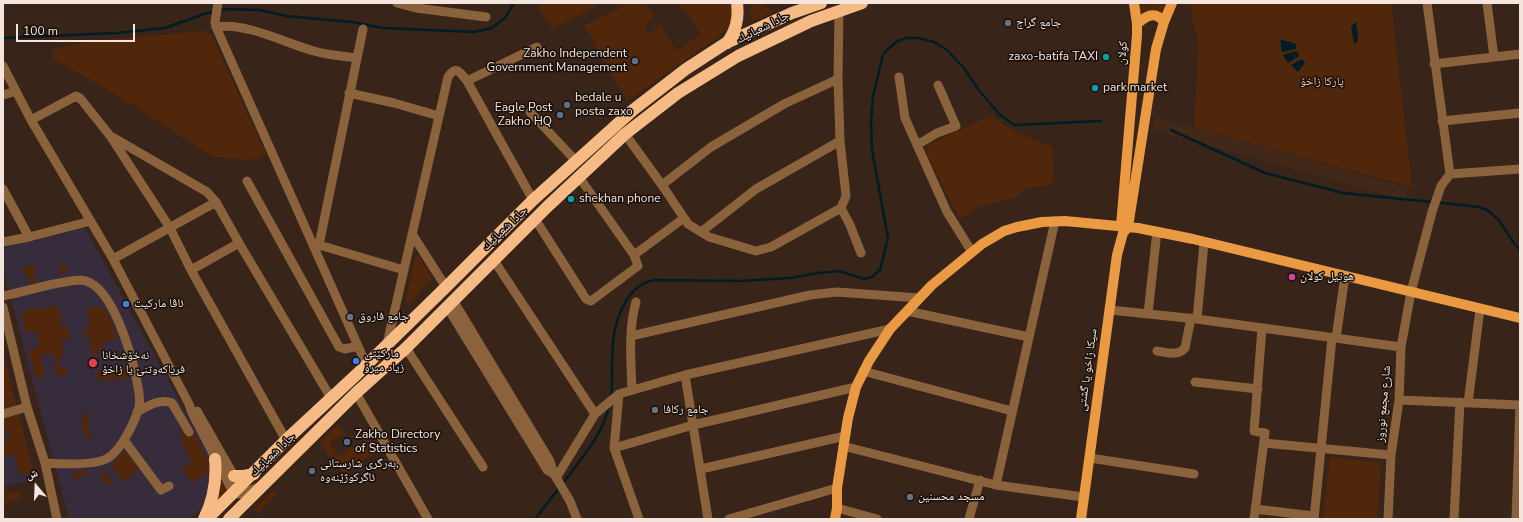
<!DOCTYPE html>
<meta charset="utf-8">
<style>
body{margin:0}
#map{position:relative;width:1523px;height:522px;overflow:hidden;background:#382419;font-family:"Nunito Sans","Noto Naskh Arabic",sans-serif}
canvas{display:block}
.frame{position:absolute;inset:0;border:4px solid #f4e6df;pointer-events:none}
.north{position:absolute;left:16px;top:466px;width:40px;height:40px;-webkit-text-stroke:3px #180f0b;paint-order:stroke;rotate:341deg;font-size:11px;font-weight:700;line-height:16px;text-align:center;color:#f4e6df}
.north::after{content:'';display:block;margin:auto;width:14px;height:18px;background:#f4e6df;clip-path:polygon(50% 0,100% 100%,50% 72%,0 100%)}
.scale{position:absolute;left:16px;top:24px;width:119px;height:18px;box-sizing:border-box;border:2px solid #f4e6df;border-top:0;padding-left:5px;font-size:12px;line-height:14px;white-space:nowrap;color:#f4e6df;-webkit-text-stroke:3px #180f0b;paint-order:stroke}
</style>
<div id="map">
<canvas width="1523" height="522"></canvas>
<div class="frame"></div>
<div class="north">ش</div>
<div class="scale">100 m</div>
</div>
<script>
const context = document.querySelector('canvas').getContext('2d');
context.lineJoin = 'round';
function fill(path, color) { context.fillStyle = color; context.fill(path, 'evenodd'); }
function strokePath(path, color, width, dash) { context.strokeStyle = color; context.lineWidth = width; context.lineCap = dash ? 'butt' : 'round'; context.setLineDash(dash || []); context.stroke(path); }
function label(font, color, halo, rows, align = 'center') {
  context.font = font + ' "Nunito Sans","Noto Naskh Arabic",sans-serif'; context.lineWidth = 3; context.setLineDash([]); context.textBaseline = 'middle'; context.strokeStyle = halo; context.fillStyle = color; for (const [text, x, y, turn = 0] of rows) {
    context.save(); context.translate(x, y); context.rotate((+turn || 0) * Math.PI / 180); context.textAlign = isNaN(turn) ? turn : align; if (halo) context.strokeText(text, 0, 0); context.fillText(text, 0, 0); context.restore();
  }
}
fill(new Path2D(`
 M1155,117L1408,188L1405,200L1153,130Z`), '#422819');
fill(new Path2D(`
 M85,228L210,457L214,477L208,497L200,510L189,519H69L3,268V248Z
 M3,353L35,479L3,487Z`), '#372c3b');
fill(new Path2D(`
 M542,3H603L552,29L538,7Z
 M628,3H644L654,15L644,28L650,33L660,25L677,51L701,34L679,3H734L730,27L715,39L627,101L584,26Z
 M751,3H759L774,12L751,22Z
 M1138,3L1148,5L1168,3L1163,17L1139,18Z
 M1190,3H1391L1412,187L1194,128L1199,41L1193,23Z
 M204,31L211,34L266,154L255,160L213,157L125,100L54,59L51,54L54,49L91,41Z
 M990,116L1012,130L1052,147L1054,178L1050,185L1026,188C1019,200 998,202 985,205C977,207 967,215 960,219L927,155L928,145Z
 M419,255L432,279L409,304L406,301L415,257Z
 M36,264L37,267L33,271L36,282L30,283L22,268Z
 M67,265V272L60,275L58,267Z
 M59,306L62,327L68,326L70,338L62,340L64,356L59,357L60,368L66,367L68,375L57,376L53,353L41,355L45,377L39,378L35,376L29,350L40,346L36,331L26,333L21,313C32,307 46,308 59,306Z
 M99,306C112,313 113,326 117,340L103,342L104,347L98,348L99,354L92,355L89,335H84L83,330L90,329L87,308Z
 M3,355L34,472L20,475L14,454L5,456L3,450V441L9,439L5,423H3Z
 M127,366L129,376L124,379L98,381L96,371Z
 M87,412L90,439H87L83,433L82,416Z
 M338,424L345,434L330,442L337,455L364,441L357,426L361,424L377,452L348,469L347,475L338,468L319,444Z
 M182,430H192L210,465L208,473L191,483L183,470V467L192,463L182,442Z
 M126,451L139,470L124,482L111,465Z
 M1330,457L1381,463L1377,519H1323Z
 M74,471H89V473L74,481L73,477L75,475Z
 M103,471L112,481L110,485H106L99,474L100,472Z
 M220,480L229,490L214,505Z
 M20,490L22,498L3,503V495Z
 M272,491L276,495L258,513L254,510Z`), '#51270c');
fill(new Path2D(`
 M1356,22L1358,35L1357,43H1354L1351,26Z
 M1280,39L1296,44V49L1282,52Z
 M1297,51L1299,56L1288,63L1283,55Z
 M1302,59L1305,63L1298,72L1291,65Z`), '#001d26');
strokePath(new Path2D(`
 M3,38L116,33L165,28L204,14L225,9L260,10L286,16L352,22L383,28L474,32L492,28L505,18L514,3
 M1171,130L1265,173L1343,193L1452,204L1479,207L1487,210L1499,220L1513,242L1520,250
 M611,397C612,389 612,380 612,372C612,346 612,325 626,301C633,289 641,283 654,280L740,281L790,278L819,273L839,271L864,279L872,277L880,270L888,238L872,150L871,121L873,97L883,54L896,42L906,38H918L934,42L947,50L964,68L978,89L999,114L1014,125L1101,121
 M563,483C580,460 603,435 609,406
 M535,519L560,487`), '#001d26', 2.5);
strokePath(new Path2D(`
 M218,3L215,22L216,27L366,364
 M397,3L416,8L418,3
 M1487,3L1494,57
 M416,8L486,17
 M216,27C246,22 285,43 314,51C327,55 342,56 356,58
 M1434,64L1520,54
 M3,66L31,120L113,259L189,404L192,413L234,494H242L259,487
 M899,77L905,118L917,145
 M467,81L537,47
 M938,85L956,126L937,133L917,145L947,212L972,252
 M349,93L394,103L439,116
 M3,95L16,91
 M530,112L576,161
 M31,120L76,96L80,98L111,137L170,228L191,270L286,440
 M1442,121L1520,113
 M625,134L662,185L688,224L709,237L756,251L771,247L841,208L846,196L840,141L838,79L839,10
 M114,138L207,192L216,202L239,243L331,398
 M1450,174L1520,169
 M247,181L339,347L345,349L358,346
 M662,185L711,147L784,104L838,79
 M3,189L29,237
 M841,208L850,225L861,253
 M535,219L586,299L591,301L638,266L634,255L579,177
 M701,232L756,189L840,141
 M412,234L446,287
 M3,242L29,237L91,221
 M319,245L363,29
 M315,246L319,245L404,270
 M634,255L684,218
 M113,259L216,202
 M493,259L595,414
 M191,270L239,243
 M3,296C24,292 44,285 65,282C71,281 80,279 86,281C113,289 131,353 136,377C138,386 141,398 139,407C135,422 121,450 108,458C95,466 61,464 45,463
 M453,300L550,461L554,474L570,501L577,519
 M3,307L27,407L45,463L57,519
 M447,307L544,465L547,470L554,474
 M1110,310L1197,319L1401,347
 M907,311L1029,337
 M1148,314L1157,231
 M1197,319L1204,243
 M631,336L810,295L837,292L919,298
 M1336,338L1345,276
 M387,344L448,77C456,65 460,72 467,81L533,200
 M406,348L483,467
 M1157,351C1167,353 1178,356 1185,348L1191,318
 M863,371L1012,411
 M685,375L708,519
 M1195,382L1258,389
 M632,390C631,361 628,330 636,302
 M356,393L428,519
 M619,394L614,448L639,519
 M1399,400L1520,405
 M1468,403L1480,309
 M197,411L237,481
 M137,412C148,406 160,398 172,403L189,432
 M3,414L27,407
 M124,440L161,490L169,486
 M1264,443L1391,455
 M843,446L996,485L1083,497
 M614,448L693,425L856,387
 M1090,458L1194,474
 M701,469L845,436
 M556,478L595,414L619,394L685,375L890,329
 M996,485L1055,221
 M837,508L877,519
 M1255,509L1314,516
 M729,519L837,488
 M969,519L980,480
 M1254,519L1265,433L1254,431L1262,328
 M1314,519L1332,338
 M1388,519L1391,455L1399,400L1401,347L1411,292L1432,212L1441,186L1450,174L1427,3
 M1454,519L1460,402
 M1516,519L1520,405`), '#8a623c', 9);
strokePath(new Path2D(`
 M1137,24C1146,16 1155,10 1164,22
 M1121,226L1137,35V24L1134,3
 M835,519L837,508V488L848,418L856,387L869,361L890,329L932,285L982,244L1004,231L1017,227L1042,222L1065,221L1138,228L1193,239L1520,318
 M1081,519L1117,255L1123,233L1128,227L1156,49L1164,22L1172,3`), '#ea9a43', 10);
strokePath(new Path2D(`
 M727,43C736,30 739,19 737,3
 M234,476H244L254,474
 M204,519C214,499 217,481 215,459
 M207,519L286,440L356,375L446,287L533,200L633,110L686,69L726,43L792,13L821,3
 M229,519L356,393L406,348L547,207L625,134L678,93L738,56L811,21L862,3`), '#f6bb84', 12);
for (const [x, y, r, color] of [
 [1008,23,4,"#6b7280"],
 [1106,57,4,"#0f9aa8"],
 [635,61,4,"#5c6f8a"],
 [1095,88,4,"#0f9aa8"],
 [567,105,4,"#5c6f8a"],
 [560,115,4,"#5c6f8a"],
 [571,199,4,"#0f9aa8"],
 [1292,277,4,"#d1479c"],
 [126,304,4,"#3f7fe0"],
 [350,317,4,"#6b7280"],
 [356,361,4,"#3f7fe0"],
 [93,363,5,"#e0444e"],
 [655,410,4,"#6b7280"],
 [347,442,4,"#5c6f8a"],
 [312,471,4,"#5c6f8a"],
 [910,497,4,"#6b7280"]
]) { const dot = new Path2D(); dot.arc(x, y, r, 0, 2 * Math.PI); context.fillStyle = color; context.fill(dot); strokePath(dot, '#180f0b', 1.5); }
label('12px', '#f4e6df', '#180f0b', [
 ["جامع گراج",1016,23],
 ["Zakho Independent",627,54,"right"],
 ["Government Management",627,68,"right"],
 ["zaxo-batifa TAXI",1098,57,"right"],
 ["park market",1103,88],
 ["bedale u",575,98],
 ["posta zaxo",575,112],
 ["Eagle Post",552,108,"right"],
 ["Zakho HQ",552,122,"right"],
 ["shekhan phone",579,199],
 ["هوتيل كولان",1300,277],
 ["ئاڤا ماركيت",134,304],
 ["جامع فاروق",358,317],
 ["مارکێتی",364,354],
 ["زیاد میرۆ",364,368],
 ["نه‌خۆشخانا",102,356],
 ["فرياكه‌وتنێ يا زاخۆ",102,370],
 ["جامع ركافا",663,410],
 ["Zakho Directory",355,435],
 ["of Statistics",355,449],
 ["بەرگری شارستانی,",320,464],
 ["ئاگرکوژێنەوە",320,478],
 ["مسجد محسنين",918,497]
], 'left');
label('12px', '#f4e6df', '#180f0b', [
 ["جادا شعبانيك",763,28,-27],
 ["كولان",1123,53,-85],
 ["جادا شعبانيك",505,229,-44],
 ["سیکا زاخو یا گشتى",1088,370,-82],
 ["شارع مجمع نوروز",1384,404,-85],
 ["جادا شعبانيك",273,455,-44]
]);
label('12px', '#f4ccb7', '#180f0b', [
 ["پارکا زاخۆ",1322,82]
]);
</script>
